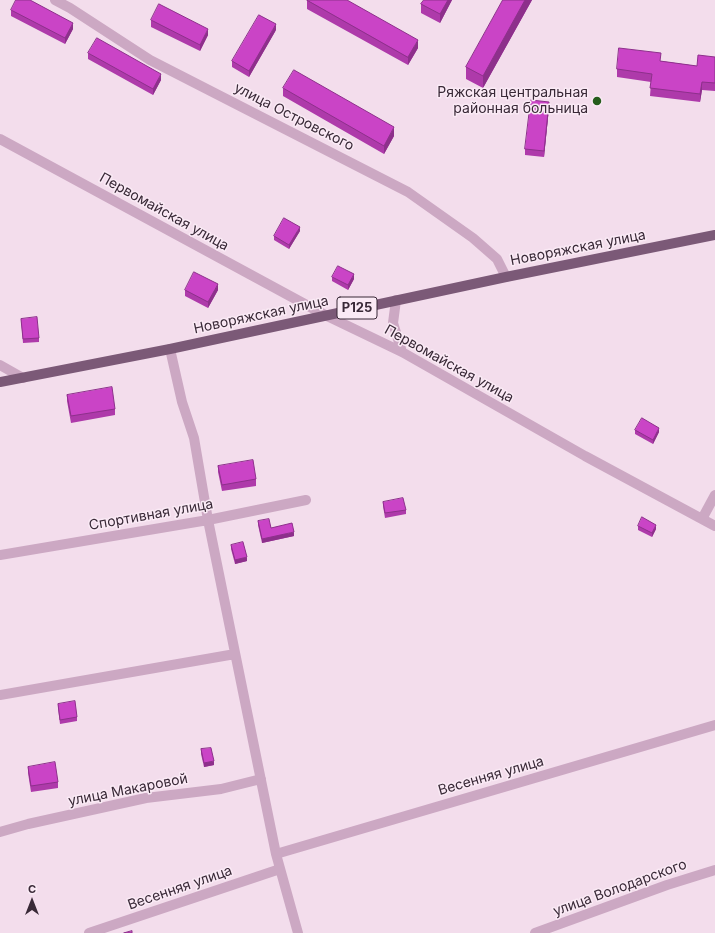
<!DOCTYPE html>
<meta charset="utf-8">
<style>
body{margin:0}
#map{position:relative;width:715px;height:933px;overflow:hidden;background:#f3ddec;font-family:Inter,sans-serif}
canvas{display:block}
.north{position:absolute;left:12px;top:881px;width:40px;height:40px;-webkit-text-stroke:3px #faeaf5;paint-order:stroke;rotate:0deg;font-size:11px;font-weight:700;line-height:16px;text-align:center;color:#392937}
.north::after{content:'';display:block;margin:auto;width:14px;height:18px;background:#392937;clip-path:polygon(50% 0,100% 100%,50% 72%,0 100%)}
</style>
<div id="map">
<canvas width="715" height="933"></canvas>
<div class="north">С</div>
</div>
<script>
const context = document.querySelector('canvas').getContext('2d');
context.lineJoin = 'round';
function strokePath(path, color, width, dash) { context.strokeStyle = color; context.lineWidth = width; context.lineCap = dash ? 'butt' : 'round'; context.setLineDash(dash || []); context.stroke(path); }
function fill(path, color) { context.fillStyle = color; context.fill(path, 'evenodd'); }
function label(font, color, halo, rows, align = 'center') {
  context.font = font + ' Inter,sans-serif'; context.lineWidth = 3; context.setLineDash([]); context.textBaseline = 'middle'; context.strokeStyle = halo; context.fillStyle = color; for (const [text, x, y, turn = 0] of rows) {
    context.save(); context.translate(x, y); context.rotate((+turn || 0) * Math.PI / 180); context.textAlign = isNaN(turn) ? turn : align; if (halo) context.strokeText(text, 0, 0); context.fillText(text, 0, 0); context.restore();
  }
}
strokePath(new Path2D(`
 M55,0L70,8L150,60L408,192L473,238L497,259L506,277
 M0,139L325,315L402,352L585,456L715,526
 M396,300L393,323L402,352
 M170,349L182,402L194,438L208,520L276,854L298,933
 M0,365L23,378
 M702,519L715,495
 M0,555L208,520L306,500
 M0,695L235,654
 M0,832L28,824L146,798L221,789L261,779
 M276,854L715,725
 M89,933L280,869
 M535,933L667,885L715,870`), '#cca8c3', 10);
strokePath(new Path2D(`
 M0,382L170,349L506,277L715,235`), '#7b5977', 10);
fill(new Path2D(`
 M307,0L418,48L408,65L307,9Z
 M424,0H452L440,23L421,13V4Z
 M503,0H532L483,88L466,79V67Z
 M11,10L73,29L65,44L11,16Z
 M151,20L208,35L200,51L151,27Z
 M276,30L249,77L232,67V61Z
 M88,53L161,80L153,95L88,59Z
 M715,57V91L702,90L700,102L650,96L651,82L617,77V69L661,61L697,66Z
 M283,88L394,136L384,154L283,96Z
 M549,108L544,157L525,155V149Z
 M300,231L289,249L274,240V236Z
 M332,277L354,279L348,290L332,281Z
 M185,290H218L208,308L185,296Z
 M21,319L39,338V342L23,343Z
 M67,395L115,409V415L71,423L67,401Z
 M635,430L659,432L653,444L635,434Z
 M218,466L256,479V486L222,491L218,472Z
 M383,502L406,510V514L385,518L383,506Z
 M258,521L271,528L294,536L262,543L258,525Z
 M638,526L656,529L652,537L638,530Z
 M231,545L247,561L235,564L231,549Z
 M58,704L77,717V721L60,724L58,708Z
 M201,749L214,765L204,767L201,754Z
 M28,767L58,782V788L31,792L28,773Z`), '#ae3aaa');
fill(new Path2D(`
 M448,0H452L440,23V14Z
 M525,0H532L483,88V76Z
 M73,23V29L65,44V38Z
 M276,24V30L249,77V71Z
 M208,29V35L200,51V45Z
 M418,40V48L408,65V57Z
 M161,74V80L153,95V89Z
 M702,82V90L700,102V94Z
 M549,102V108L544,157V151Z
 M394,127V136L384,154V146Z
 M300,227V231L289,249V245Z
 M354,274V279L348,290V285Z
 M218,284V290L208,308V302Z
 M659,428V432L653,444V440Z
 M656,525V529L652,537V533Z
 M294,532V536L262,543V539Z
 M247,557V561L235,564V560Z
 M214,761V765L204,767V763Z`), '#8d308b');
const building = new Path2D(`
 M16,0H30L73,23L65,38L11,10Z
 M307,0H347L418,40L408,57Z
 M424,0H448L440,14L421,4Z
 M503,0H525L483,76L466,67Z
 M159,4L208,29L200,45L151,20Z
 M259,15L276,24L249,71L232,61Z
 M97,38L161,74L153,89L88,53Z
 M619,48L661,53L660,61L697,66L698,55L715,57V83L702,82L700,94L650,88L652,74L617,69Z
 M294,70L394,127L384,146L283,88Z
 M531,100L549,102L544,151L525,149Z
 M284,218L300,227L289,245L274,236Z
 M338,266L354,274L348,285L332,277Z
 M194,272L218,284L208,302L185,290Z
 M37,317L39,338L23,339L21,319Z
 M112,387L115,409L71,416L67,395Z
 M642,418L659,428L653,440L635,430Z
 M253,460L256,479L222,485L218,466Z
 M403,498L406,510L385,513L383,502Z
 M642,517L656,525L652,533L638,526Z
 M269,519L271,528L292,523L294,532L262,539L258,521Z
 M243,542L247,557L235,560L231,545Z
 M75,701L77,717L60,720L58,704Z
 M211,748L214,761L204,763L201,749Z
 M55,762L58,782L31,786L28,767Z
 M132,931V933H124Z`);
fill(building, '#ca44c6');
strokePath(building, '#8d308b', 1);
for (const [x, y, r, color] of [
 [597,101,5,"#255c1c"]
]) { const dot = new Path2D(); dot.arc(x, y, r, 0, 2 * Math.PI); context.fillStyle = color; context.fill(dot); strokePath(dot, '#faeaf5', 1.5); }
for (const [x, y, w] of [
 [357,308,40]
]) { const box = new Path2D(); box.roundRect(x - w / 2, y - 11, w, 22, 3); context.fillStyle = '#faeaf5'; context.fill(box); strokePath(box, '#392937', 1); }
label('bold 13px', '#392937', null, [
 ["Р125",357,308]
]);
label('14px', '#392937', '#faeaf5', [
 ["Ряжская центральная",588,93],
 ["районная больница",588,109]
], 'right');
label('14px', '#392937', '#faeaf5', [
 ["улица Островского",294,117,27],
 ["Первомайская улица",164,212,29],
 ["Новоряжская улица",578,248,-11],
 ["Новоряжская улица",261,315,-12],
 ["Первомайская улица",449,364,29],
 ["Спортивная улица",151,515,-10],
 ["Весенняя улица",491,776,-16],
 ["улица Макаровой",128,790,-11],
 ["Весенняя улица",180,888,-19],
 ["улица Володарского",620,888,-20]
]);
</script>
